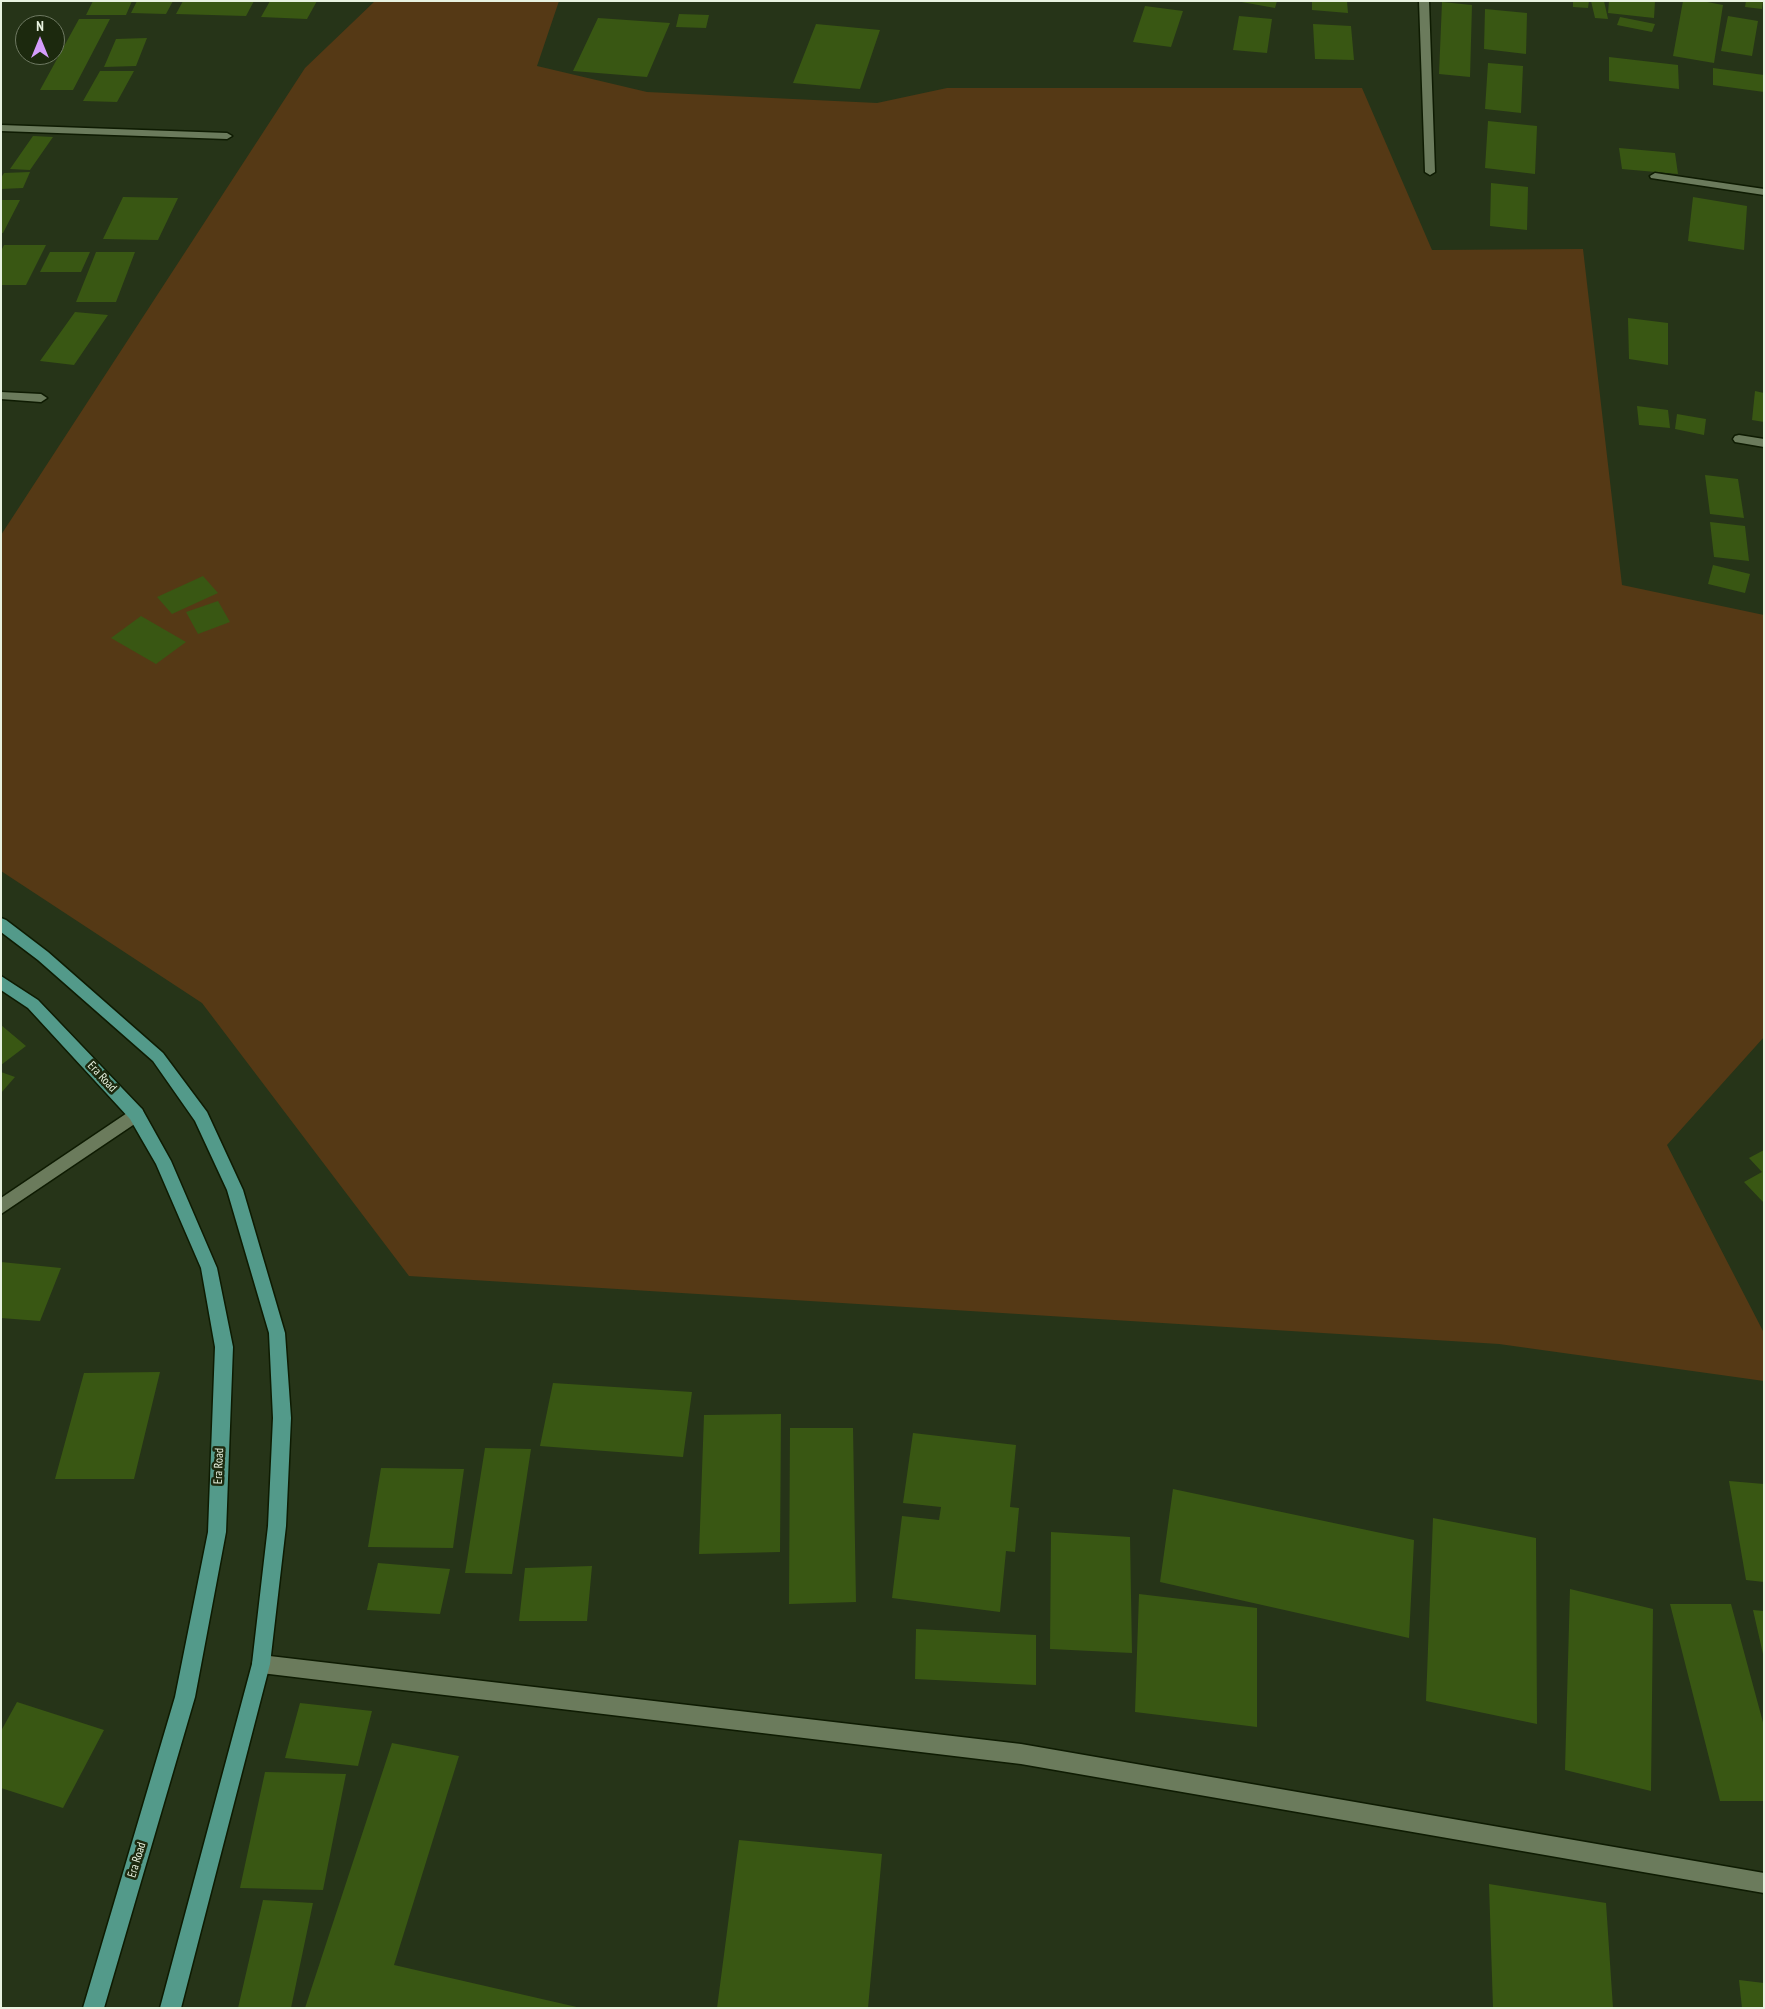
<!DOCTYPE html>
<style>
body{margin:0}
#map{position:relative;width:1765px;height:2009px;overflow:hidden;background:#263418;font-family:"PT Sans Narrow",sans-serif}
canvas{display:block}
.frame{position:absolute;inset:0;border:2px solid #e8f2e0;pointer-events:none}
.north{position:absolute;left:15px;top:15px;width:50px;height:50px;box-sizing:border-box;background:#1c290e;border:1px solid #6e7962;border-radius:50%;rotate:0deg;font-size:14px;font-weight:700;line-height:20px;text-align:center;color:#e8f2e0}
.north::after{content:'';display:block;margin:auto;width:18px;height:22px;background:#d49cfb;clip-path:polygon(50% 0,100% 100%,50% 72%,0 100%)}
</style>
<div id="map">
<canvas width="1765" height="2009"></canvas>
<div class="frame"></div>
<div class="north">N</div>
</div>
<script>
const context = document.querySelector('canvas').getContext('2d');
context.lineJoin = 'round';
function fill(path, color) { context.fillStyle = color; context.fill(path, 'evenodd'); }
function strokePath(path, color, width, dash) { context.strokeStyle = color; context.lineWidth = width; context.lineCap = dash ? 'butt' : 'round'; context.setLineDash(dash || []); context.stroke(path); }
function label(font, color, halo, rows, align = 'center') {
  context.font = font + ' "PT Sans Narrow",sans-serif'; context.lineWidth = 5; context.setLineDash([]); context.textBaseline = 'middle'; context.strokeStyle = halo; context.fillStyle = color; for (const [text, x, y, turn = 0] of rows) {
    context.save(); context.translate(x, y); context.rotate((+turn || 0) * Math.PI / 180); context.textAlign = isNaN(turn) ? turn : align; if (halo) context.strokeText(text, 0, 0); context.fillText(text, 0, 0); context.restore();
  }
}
fill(new Path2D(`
 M375,1H559L537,66L647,92L877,103L947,88H1362L1432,250L1583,249L1622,585L1764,615V1037L1667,1145L1764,1333V1381L1499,1344L409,1276L202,1003L1,871V535L305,68Z`), '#553915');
fill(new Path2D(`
 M93,1H132L126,15H86Z
 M137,1H173L166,14L131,13Z
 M183,1H254L246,16L176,14Z
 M270,1H317L307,19L261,17Z
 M1236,1H1277L1275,8Z
 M1312,1H1347L1348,13L1312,10Z
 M1573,1H1589L1588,8L1573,7Z
 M1591,1H1604L1608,19L1595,18Z
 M1609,1H1655L1654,18L1608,13Z
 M1683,1H1702L1723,5L1714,63L1673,56Z
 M1746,1H1763L1762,9L1745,7Z
 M1442,2L1472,5L1470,77L1439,74Z
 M1145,6L1183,11L1171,47L1133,42Z
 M1485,9L1527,13L1526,54L1484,49Z
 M679,14L709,15L706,28L676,27Z
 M1239,16L1272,19L1267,53L1233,50Z
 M1728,16L1758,21L1752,56L1721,51Z
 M1620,17L1655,24L1652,32L1617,25Z
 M598,18L670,23L647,77L573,71Z
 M79,19H110L73,90H40Z
 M816,24L880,30L860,89L793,83Z
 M1313,24L1351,26L1354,60L1315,59Z
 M147,38L136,66L104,67L116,39Z
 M1609,57L1678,65L1679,89L1609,81Z
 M1488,63L1523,66L1521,113L1485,109Z
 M1713,68L1764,75V92L1713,85Z
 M100,71H134L117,102L83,101Z
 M1488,121L1537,126L1535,174L1485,168Z
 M33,136L53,137L30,170L10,169Z
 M1619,148L1675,153L1678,174L1622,169Z
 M30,172L23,188L1,189V178L4,173Z
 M1491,183L1528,187L1527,230L1490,226Z
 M123,197L178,198L158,240L103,239Z
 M1693,197L1747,206L1744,250L1688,241Z
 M1,200H20L3,233H1Z
 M4,245H46L26,285H1V251Z
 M50,252H90L81,272H40Z
 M96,252H135L116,302H76Z
 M75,312L108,315L74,365L40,361Z
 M1628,318L1668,323V365L1629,359Z
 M1755,391L1764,393V422L1752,420Z
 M1637,406L1668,410L1670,428L1639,425Z
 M1677,414L1706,419L1704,435L1675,429Z
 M1705,475L1738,479L1744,518L1710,514Z
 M1710,522L1745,526L1749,561L1714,557Z
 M1713,565L1750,574L1745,593L1708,584Z
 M203,576L218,593L172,614L157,597Z
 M218,601L230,622L198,634L186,612Z
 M141,616L186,642L156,664L111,638Z
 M1,1025L26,1046L1,1065Z
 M1,1072L15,1077L1,1093Z
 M1764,1150V1203L1744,1182L1762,1172L1749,1158Z
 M1,1262L61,1268L40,1321L1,1318Z
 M160,1372L134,1479H55L84,1373Z
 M553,1383L692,1392L683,1457L540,1446Z
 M781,1414L780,1552L699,1554L704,1415Z
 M790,1428H853L856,1602L789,1604Z
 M913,1433L1016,1445L1010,1507L1019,1508L1015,1552L1006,1551L1000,1612L892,1598L902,1516L939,1520L941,1507L903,1503Z
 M485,1448L531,1449L512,1574L465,1573Z
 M381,1468L464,1469L453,1548L368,1547Z
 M1729,1481L1764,1484V1582L1746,1580Z
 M1173,1489L1414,1540L1409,1638L1160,1582Z
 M1433,1518L1536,1538L1537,1724L1426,1701Z
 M1051,1532L1130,1537L1132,1653L1050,1649Z
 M378,1563L450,1569L440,1614L367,1610Z
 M592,1566L587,1621H519L525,1568Z
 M1570,1589L1653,1609L1651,1791L1565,1770Z
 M1139,1594L1257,1608V1727L1135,1712Z
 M1670,1604H1731L1764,1726V1801H1720Z
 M1753,1610L1764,1611V1654H1763Z
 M916,1629L1036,1635V1685L915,1679Z
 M17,1702L104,1730L63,1808L1,1788V1731Z
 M300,1703L372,1711L358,1766L285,1758Z
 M392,1743L459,1756L394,1965L581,2008H305Z
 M265,1772L346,1774L323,1890L240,1888Z
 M739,1840L882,1854L868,2008H717Z
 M1489,1884L1606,1903L1613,2008H1493Z
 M263,1900L313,1903L291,2008H238Z
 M1739,1980L1764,1983V2008H1742Z`), '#395713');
const minor = new Path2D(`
 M1419,1H1429L1435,172L1430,175L1425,172Z
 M1,125L227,133L232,136L227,139L1,131Z
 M1655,173L1764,189V195L1651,178L1650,176Z
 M1,392L41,394L47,398L41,402L1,399Z
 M1739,435L1764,439V447L1735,442L1733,439L1735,436Z
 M136,1107L142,1109L144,1114L142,1119L1,1214V1198Z
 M261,1655L1021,1744L1764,1873V1893L1021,1764L261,1673L254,1671L252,1664L254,1657Z`);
const major = new Path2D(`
 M1,918L6,920L48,952L163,1053L207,1112L243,1190L285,1333L291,1418L286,1526L270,1664L181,2008H160L252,1664L268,1526L273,1418L269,1333L227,1190L195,1121L153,1061L38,960L1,932Z
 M1,976L38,1000L142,1109L171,1161L217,1268L233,1347L226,1532L195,1697L104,2008H83L175,1697L208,1532L215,1347L201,1268L156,1164L130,1119L28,1008L1,990Z`);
strokePath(minor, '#0e1b02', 3);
strokePath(major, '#0e1b02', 3);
fill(minor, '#6b7b5c');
fill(major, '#539a8a');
label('12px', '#e8f2e0', '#1c290e', [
 ["Era Road",102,1077,47],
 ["Era Road",219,1466,-88],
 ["Era Road",137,1860,-73]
]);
</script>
